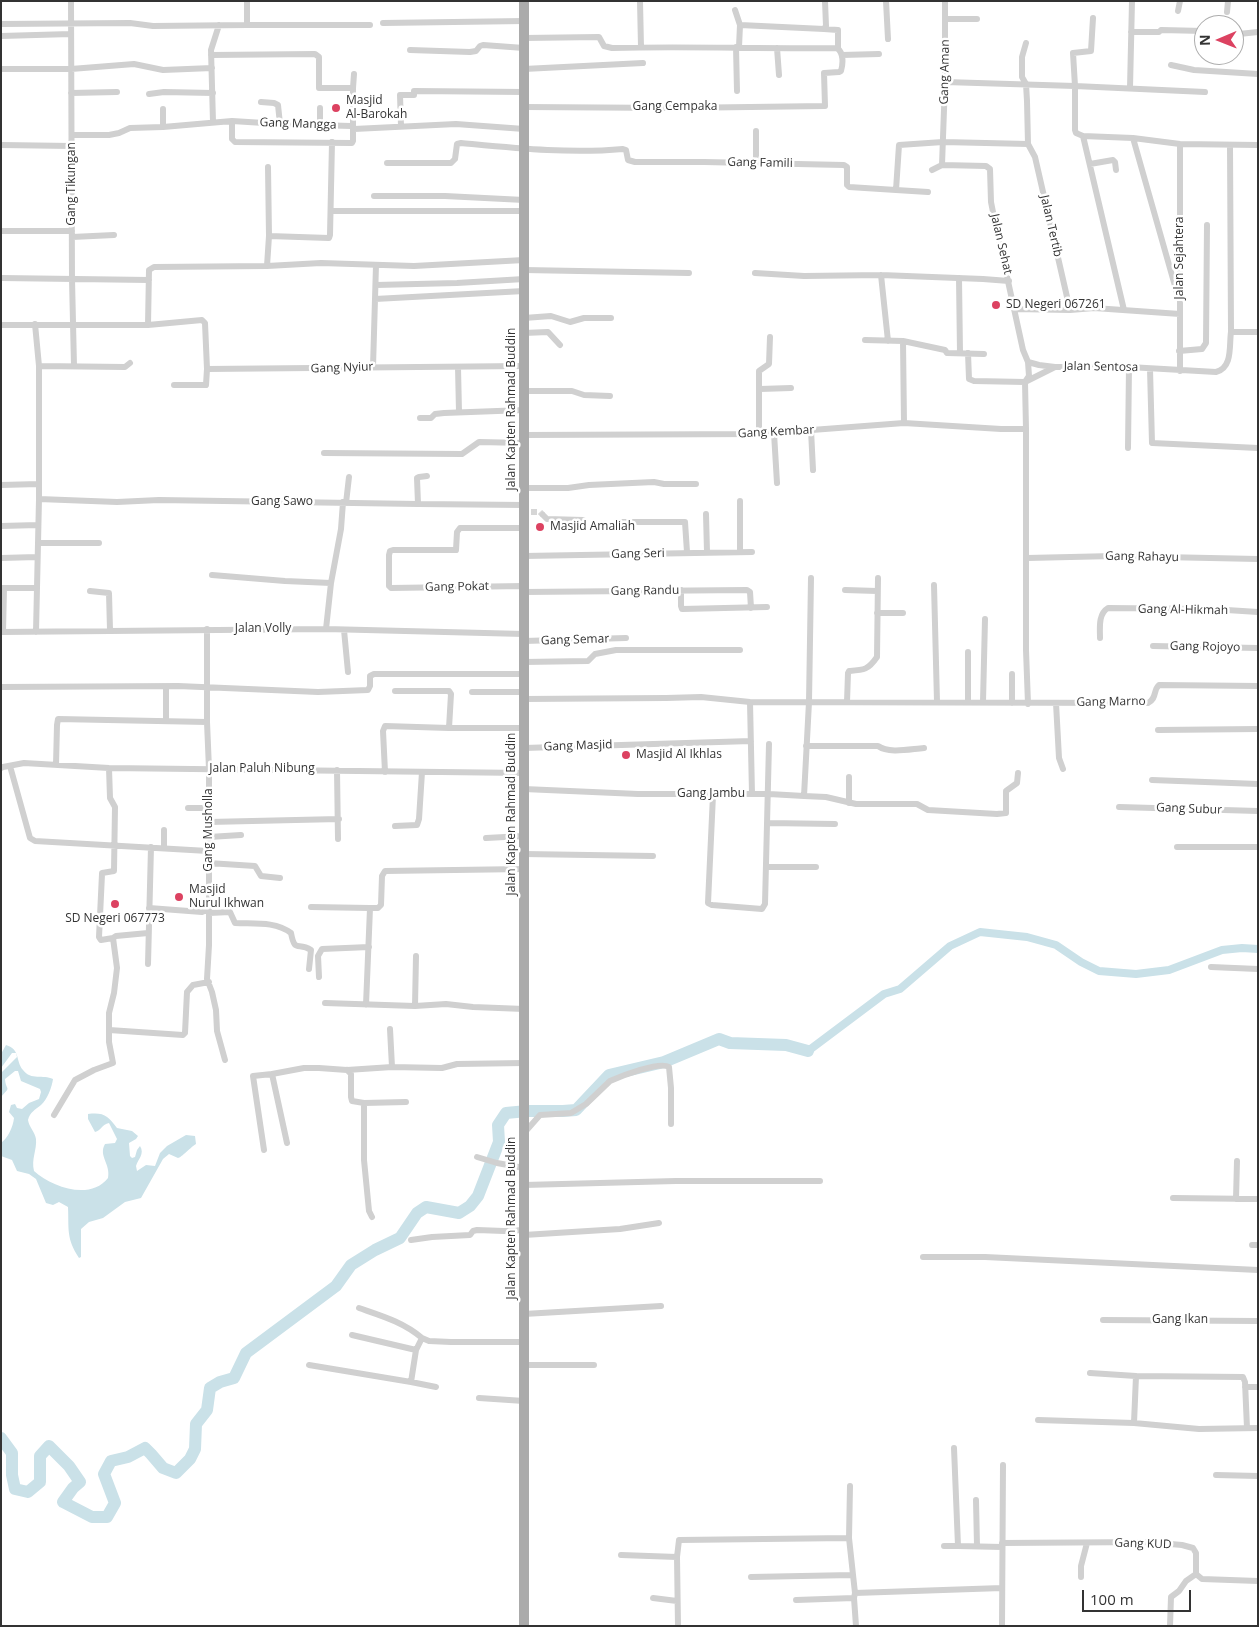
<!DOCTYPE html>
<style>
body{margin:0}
#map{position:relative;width:1259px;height:1627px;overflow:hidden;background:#fff;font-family:"Open Sans",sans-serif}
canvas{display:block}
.frame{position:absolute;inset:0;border:2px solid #333;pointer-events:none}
.north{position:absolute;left:1194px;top:15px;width:50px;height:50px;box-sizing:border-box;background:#fff;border:1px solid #adadad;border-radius:50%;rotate:269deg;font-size:14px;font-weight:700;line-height:20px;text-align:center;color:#333}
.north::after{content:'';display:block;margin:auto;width:18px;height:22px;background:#dc4261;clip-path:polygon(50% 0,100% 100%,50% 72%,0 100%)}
.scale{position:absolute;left:1082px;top:1590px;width:109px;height:22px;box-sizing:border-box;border:2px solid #333;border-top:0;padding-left:6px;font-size:15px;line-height:18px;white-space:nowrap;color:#333;-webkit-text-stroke:4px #fff;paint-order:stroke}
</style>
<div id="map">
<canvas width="1259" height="1627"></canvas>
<div class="frame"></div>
<div class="north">N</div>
<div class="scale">100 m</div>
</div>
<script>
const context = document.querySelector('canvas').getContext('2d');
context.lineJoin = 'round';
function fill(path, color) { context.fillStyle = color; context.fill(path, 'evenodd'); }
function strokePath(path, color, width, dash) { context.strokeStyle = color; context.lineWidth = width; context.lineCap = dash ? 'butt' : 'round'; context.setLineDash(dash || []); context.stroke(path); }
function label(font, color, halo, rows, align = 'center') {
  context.font = font + ' "Open Sans",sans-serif'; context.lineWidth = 5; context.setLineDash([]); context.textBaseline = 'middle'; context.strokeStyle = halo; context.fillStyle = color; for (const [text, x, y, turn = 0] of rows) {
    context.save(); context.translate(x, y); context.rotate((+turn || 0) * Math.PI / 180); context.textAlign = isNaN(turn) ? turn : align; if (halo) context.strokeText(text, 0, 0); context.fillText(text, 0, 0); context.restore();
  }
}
fill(new Path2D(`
 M6,1045C21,1050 15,1060 23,1070C31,1081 43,1074 53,1079C52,1087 47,1100 41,1105C35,1110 30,1112 28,1120C29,1127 35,1132 36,1139C37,1150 31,1159 34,1171C52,1187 90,1201 108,1178C111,1164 98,1156 105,1144L115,1143L117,1139L109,1123C102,1124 101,1131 95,1132L88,1119V1114C104,1112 108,1116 117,1128L132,1131L138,1136L136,1139L129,1143L130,1156L132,1158L135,1157L137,1150L140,1146C145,1154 138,1159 136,1166L137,1171L146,1165L155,1166L160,1153L167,1146L186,1135L195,1136L196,1144C192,1146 181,1158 178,1158C175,1157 172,1155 169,1154L163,1159L141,1198L125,1202L103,1218L89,1222L81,1229V1257L79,1258C66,1238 69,1229 68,1207L59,1202L53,1205L46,1203L36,1179L29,1174L17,1171L12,1160L1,1156V1143C8,1138 13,1127 14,1118L9,1112L11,1105L15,1104L17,1108L22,1109L29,1103L39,1099L41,1092L40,1089L21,1081L18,1071H15L5,1079C6,1092 12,1085 1,1097V1073L17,1057L16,1053H12L1,1068V1054Z`), '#cae1e8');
strokePath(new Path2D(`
 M808,1051L884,994L900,989L950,946L980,932L1027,937L1056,945L1081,962L1099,971L1136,974L1169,970L1222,950L1242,948L1258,949`), '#cae1e8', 8);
strokePath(new Path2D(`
 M1,1438L12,1453V1475L15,1489L28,1492L40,1482V1456L49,1446L69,1466L80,1482L73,1488L63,1502L92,1517H107L115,1503L104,1474L111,1461L128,1457L145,1448L151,1454L163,1468L176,1473L190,1459L195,1449L196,1424L207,1410L210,1388L220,1382L234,1378L246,1353L336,1286L351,1265L375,1250L400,1238L417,1213L426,1207L459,1213L470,1206L478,1196L499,1142L498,1125L506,1113L527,1111H563L576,1110L609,1075L664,1062L719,1039L730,1043L786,1045L808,1051`), '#cae1e8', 12);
strokePath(new Path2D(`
 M531,512H540L543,515`), '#d6d6d6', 6, [6, 3]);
strokePath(new Path2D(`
 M71,1L72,279L74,366
 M640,1L641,47
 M886,1L888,39
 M945,1V82L942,165L986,166L990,169L991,202L994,217L1023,350L1028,362L1039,365L1055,367
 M735,10L740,25L739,47
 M1178,11L1180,1
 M1227,12L1228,1
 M945,19H977
 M383,23L524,21
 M1,24L130,23L153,26L247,25V1
 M247,25H370
 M740,25L824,29L826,26L825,1
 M824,29L838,30V49
 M1131,32H1159L1161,30L1204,31
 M1234,32L1239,34L1258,32
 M1,36L71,34
 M1026,43L1022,57V77L1026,84L1027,101L1028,144L1035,157L1070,310
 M736,47L737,91
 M777,48L779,75
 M410,50L470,52L476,51L480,46L483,45L524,48
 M211,55L315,54L319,57V88H353V141L352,143L235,142L232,139V121
 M842,55L879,54
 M1171,65L1194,70L1258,74
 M1,69H71L134,64L163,70L212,68
 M524,69L643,63
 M945,82L1075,86L1205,92
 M353,88L354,74
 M1130,88L1132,1
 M71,93L117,92
 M149,94L164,92L213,93
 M261,102L274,103L278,105L280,124
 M524,107L675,108L825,106L824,73L839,72L841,71C843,64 844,53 837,48C762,49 687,46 612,48L604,46L599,37L524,38
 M163,109V127
 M213,122L211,50L219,25
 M320,125V108
 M401,126L400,95H414V91L524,92
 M72,135H109L119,133L130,128L163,127L232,121L280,124L351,126L354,129L456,124L524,129
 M1083,136L1076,133L1075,130V86L1073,53L1091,51L1093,18
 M1133,138L1177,293
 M1,145L72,146
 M387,163H451L455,159L457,144L461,143C514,148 569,154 623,149L626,150L628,160L635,162H704L844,165L847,167V185L849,187L896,190L899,145L943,142L1028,144
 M756,163V131
 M1090,164L1113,160L1115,162L1116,170
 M932,170L942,165
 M896,190L928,192
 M374,196H445L524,200
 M331,211H524
 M1,231H72
 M269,236L329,238L330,235L332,142
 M72,237L114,235
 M267,266L269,236L268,167
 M524,270L689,273
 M755,273L804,276L881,275L983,279L1009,281
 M881,275L888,341
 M1,278L149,280
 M959,278L960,353
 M376,285L457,283L524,279
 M375,299L524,291
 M1015,309L1070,310L1094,308L1180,314
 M1124,310L1083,136L1133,138L1180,144L1258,145
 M524,318L551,316L570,322L584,318H611
 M35,324L39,366V499L36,632
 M1,325H148L202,320L205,323L207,369
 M148,325L149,270L154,267L267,266L321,263L414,266L524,260
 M1231,332H1258
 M524,333L548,332L560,345
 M865,340L903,341
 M1179,351L1202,349L1206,343L1207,225
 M968,353L969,379L974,381L1025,382L1055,367H1129L1216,372C1233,368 1229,345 1231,332L1230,146
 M39,366L125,367L130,363
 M373,367L376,265
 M458,367L459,412
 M1150,369L1152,443L1258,448
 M1180,371V144
 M174,385H206L207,369L524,366
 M760,389L791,388
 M524,391H572L584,395L610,396
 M420,418H431L435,414L444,413L524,410
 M904,423L903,341L945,350L947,353L984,354
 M811,430L813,470
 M774,433L777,483
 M759,434V371L769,364L770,337
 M524,435L759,434L904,423L1001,429H1026
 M1128,448L1129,367
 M324,453L462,454L479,442L524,443
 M1,485L39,484
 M524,488H568L589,485L654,482L664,484H696
 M39,499L117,502L159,500L418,504L524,505
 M346,503L349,477
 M418,504L417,478L419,477L427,476
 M706,514L707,552
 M543,515L547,519L583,520
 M621,522H685L687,552
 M1,526L38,525
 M524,528H460L457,532L456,550H393L390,551L389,555V586L391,588L524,586
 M38,543H99
 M740,552V501
 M524,556L752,552
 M1,558L37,557
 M1027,558L1114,556L1258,559
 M212,575L285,581L331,583
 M934,585L937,702
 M1,588H36
 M681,590V606L682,609L767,607
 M845,590L877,591
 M90,591L109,593L110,630
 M524,592L747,590L750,592L751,608
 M877,613H903
 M207,629V722L209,769V945L207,979L212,992L216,1010L217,1031L225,1060
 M326,629L331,583L341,529L343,502
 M344,630L348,672
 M1,632L326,629L524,634
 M3,632L4,588
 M1100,638C1100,628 1098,614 1108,608L1211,609L1258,612
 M524,641L626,638
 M1153,646L1258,648
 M968,652V702
 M524,662L588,661L595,654L616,650H740
 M1012,674V703
 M1,687L178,686L318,692L368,690L370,686V676L374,674H524
 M395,691H449L451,694L449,728
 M472,692H524
 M524,699L666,698L701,697L750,702L1148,703C1157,699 1153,690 1159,685L1258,686
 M750,702L752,794
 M847,702L848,673L849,671C864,670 868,670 877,657L878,578
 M983,702L985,619
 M1056,703L1059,758L1063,769
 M1028,704L1026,650V429L1025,382L1029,376L1028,362
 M166,721V687
 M1158,730L1258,729
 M806,746H878C889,754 910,749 924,748
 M524,748L751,741
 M56,765L57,725L58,719L207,722
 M10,766L30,838L35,841L208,851
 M1,768L3,767L24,763L109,768L524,773
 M337,770L338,839
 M385,772L383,731L385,726L449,728H524
 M1152,780L1258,784
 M524,789L638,794H769L804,796L826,797L856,804H917L928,810L997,814L1006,813V791L1017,783L1018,773
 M713,795L708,903L712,905L762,909L765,904L769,744
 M804,796L809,702L811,578
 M849,803V777
 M1119,807L1258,811
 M188,808H209
 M209,822L339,819
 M768,823L835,824
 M395,826L417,825L419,819L422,772
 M164,830V848
 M209,837L241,835
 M486,838L524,836
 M1177,847H1258
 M524,854L653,856
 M208,863L255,866L261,876L280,878
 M766,867H816
 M311,907L370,908L366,1005
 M149,908L202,912L209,909
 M370,908H378L381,905L382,876L385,871L524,869
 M209,913L230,912L235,923C254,924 275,921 291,933C295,954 298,941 311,950L309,969
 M113,938L116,936L148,933
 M148,964L151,847
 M1211,967L1258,969
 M319,977L318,956L322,949L369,947
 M325,1003L415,1006L446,1004L473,1007L524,1009
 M415,1006L416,956
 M390,1029L392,1067
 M109,1030L183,1035L185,1033L187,992L193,985L209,982
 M347,1070L351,1074V1097L352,1101L364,1103V1160L369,1211L372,1217
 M272,1074L287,1143
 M364,1103L406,1102
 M54,1115L75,1080L94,1070L113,1063L109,1042V1013L114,993L117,968L113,938L101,940L99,937L102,874V873L114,871L115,807L110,798L109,768
 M525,1132L540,1115L571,1113L586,1104L610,1081C621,1076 660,1061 669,1067L671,1088V1124
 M264,1150L253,1076L272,1074L304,1068H319L347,1070L392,1067L442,1068L457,1064L524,1063
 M477,1157L497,1163L524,1168
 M524,1185L676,1181H820
 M1173,1198L1258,1199
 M1236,1199L1237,1161
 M524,1235L620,1229L659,1223
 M411,1240L432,1237L470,1235L473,1231L477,1230L504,1231L524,1230
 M1252,1245H1258
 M923,1257H985L1258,1270
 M359,1308C382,1316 403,1322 422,1338
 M524,1314L661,1306
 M1103,1320L1258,1321
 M352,1335L416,1350
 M309,1365L411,1382L416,1350L422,1338L429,1341L451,1342H524
 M524,1365H594
 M1090,1373L1136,1376
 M411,1382L436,1387
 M1245,1387H1258
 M479,1398L524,1401
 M1038,1420L1134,1423L1199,1429L1258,1428
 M1134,1423L1136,1376L1243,1377L1245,1382L1247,1428
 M954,1448L958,1546L1002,1547
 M1216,1475L1258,1476
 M850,1486L849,1538L855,1593L854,1598L856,1626
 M976,1500L977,1546
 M1002,1543L1147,1542L1182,1545L1193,1548L1196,1553V1574L1202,1579L1258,1581
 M944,1546H958
 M621,1555L677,1557
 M751,1577L852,1575
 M1081,1577V1566L1087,1543
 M855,1593L1002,1588
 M653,1598L677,1601
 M796,1600L854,1598
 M678,1626L677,1557L679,1540L849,1538
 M1002,1626L1003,1465
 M1170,1626L1171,1597L1179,1591L1186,1581L1196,1574`), '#d0d0d0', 6);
strokePath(new Path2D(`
 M524,1V1626`), '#ababab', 10);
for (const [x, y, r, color] of [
 [336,108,5,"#dc4261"],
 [996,305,5,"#dc4261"],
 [540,527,5,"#dc4261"],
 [626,755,5,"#dc4261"],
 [179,897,5,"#dc4261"],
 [115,904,5,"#dc4261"]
]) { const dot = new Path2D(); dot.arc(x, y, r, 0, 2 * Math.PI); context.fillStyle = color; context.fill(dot); strokePath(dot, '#fff', 2); }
label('12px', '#333', '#fff', [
 ["Gang Aman",945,72,-89],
 ["Gang Cempaka",675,107],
 ["Gang Mangga",298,124,2],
 ["Gang Famili",760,163,1],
 ["Gang Tikungan",72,184,-90],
 ["Jalan Tertib",1051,226,77],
 ["Jalan Sehat",1001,244,77],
 ["Jalan Sejahtera",1180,258,-90],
 ["Jalan Sentosa",1101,367,1],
 ["Gang Nyiur",342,368,-2],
 ["Jalan Kapten Rahmad Buddin",512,409,-90],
 ["Gang Kembar",776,432,-3],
 ["Gang Sawo",282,502],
 ["Gang Seri",638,554,-1],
 ["Gang Rahayu",1142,557,1],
 ["Gang Pokat",457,587,-1],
 ["Gang Randu",645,591,-1],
 ["Gang Al-Hikmah",1183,610,1],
 ["Jalan Volly",263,629],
 ["Gang Semar",575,640,-2],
 ["Gang Rojoyo",1205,647,1],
 ["Gang Marno",1111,702,-1],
 ["Gang Masjid",578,746,-2],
 ["Jalan Paluh Nibung",262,769],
 ["Gang Jambu",711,794],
 ["Gang Subur",1189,809,2],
 ["Jalan Kapten Rahmad Buddin",512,814,-90],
 ["Gang Musholla",209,830,-90],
 ["Jalan Kapten Rahmad Buddin",512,1218,-90],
 ["Gang Ikan",1180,1320],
 ["Gang KUD",1143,1544,2]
]);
label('12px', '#333', '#fff', [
 ["Masjid",346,101],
 ["Al-Barokah",346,115],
 ["SD Negeri 067261",1006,305],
 ["Masjid Amaliah",550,527],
 ["Masjid Al Ikhlas",636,755],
 ["Masjid",189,890],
 ["Nurul Ikhwan",189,904],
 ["SD Negeri 067773",115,919,"center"]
], 'left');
</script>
